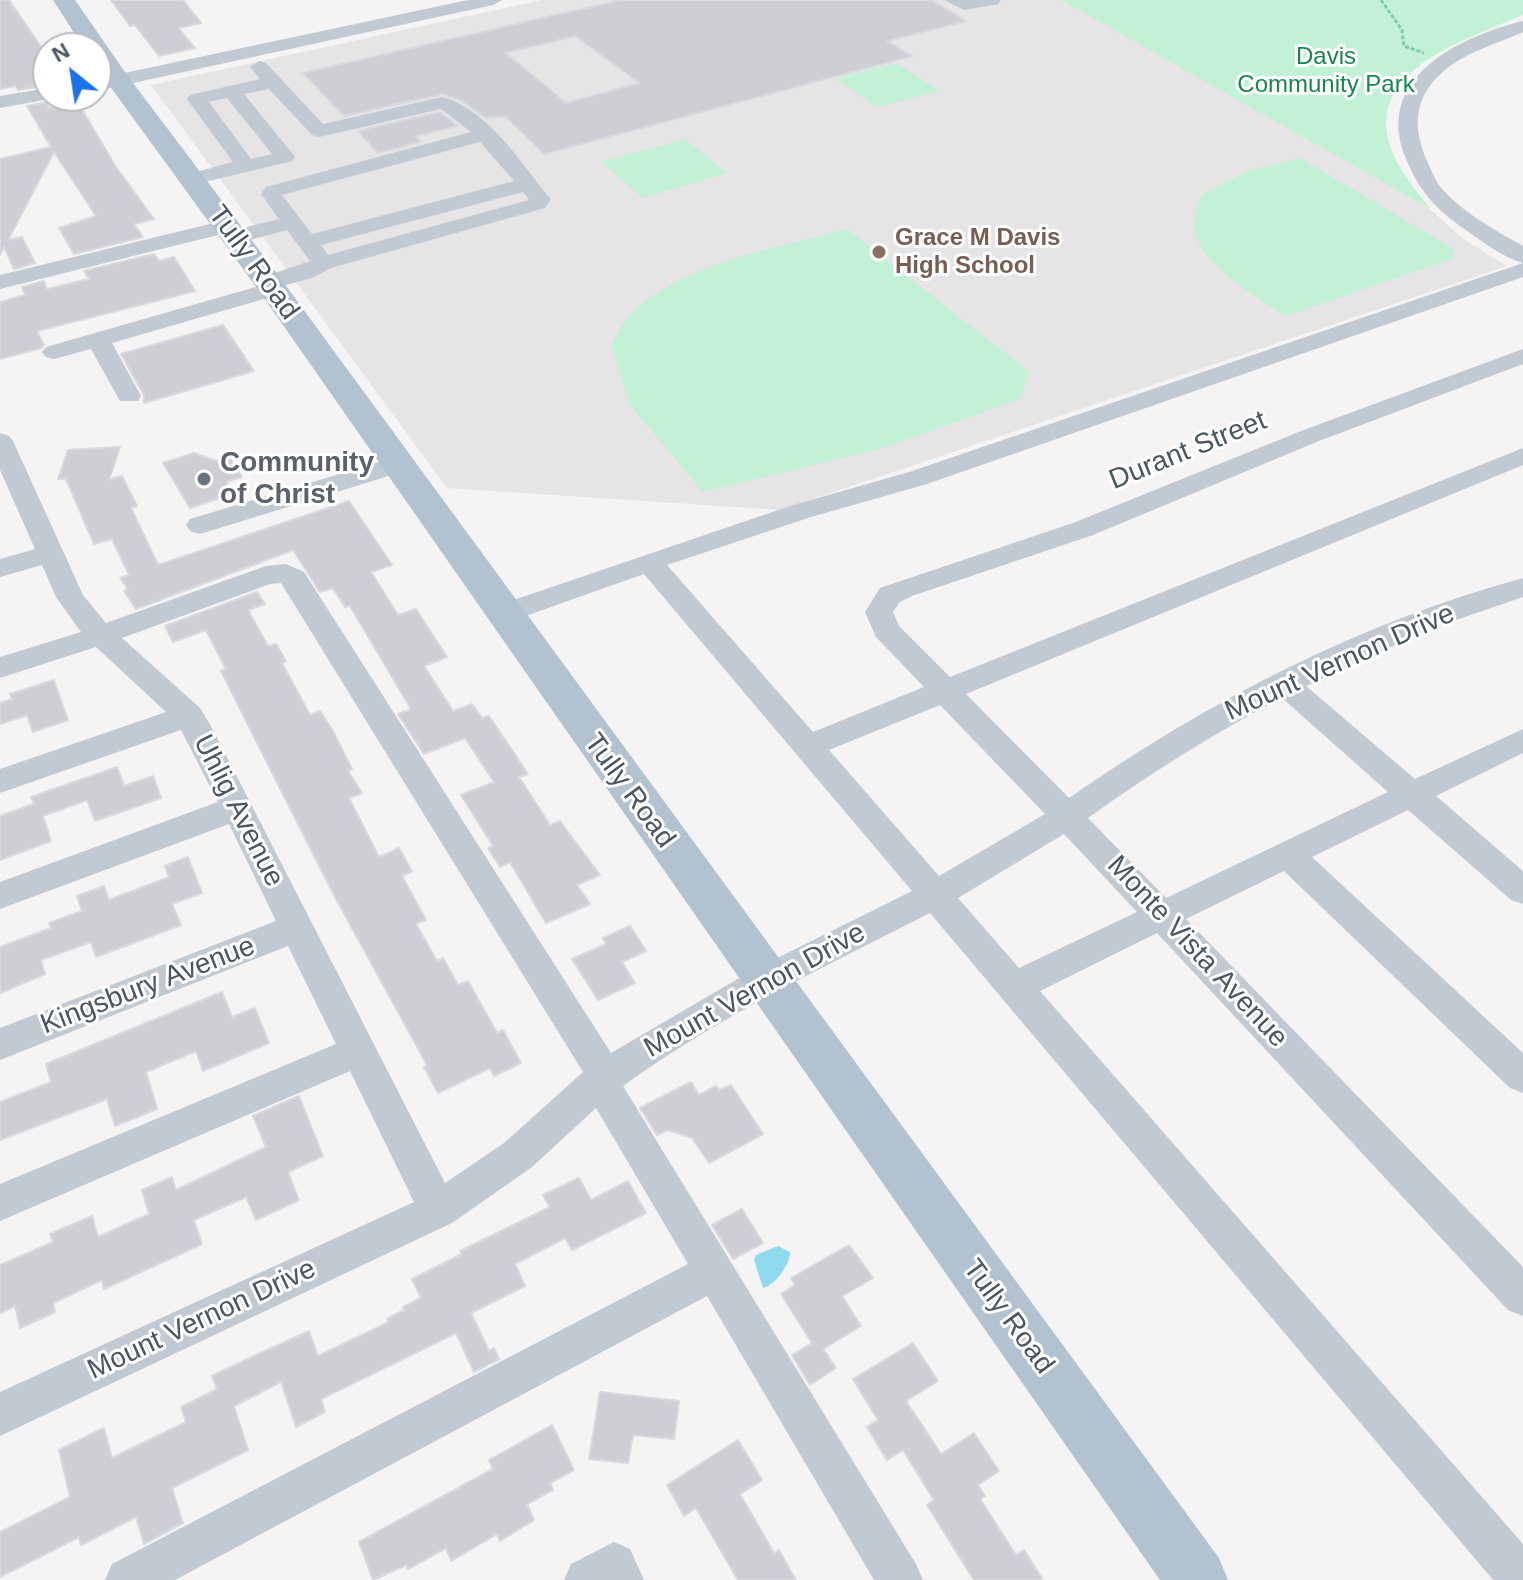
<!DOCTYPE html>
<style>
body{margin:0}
#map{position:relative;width:1523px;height:1580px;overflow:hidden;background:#f5f3f3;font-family:Arial,sans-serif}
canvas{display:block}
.north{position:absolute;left:32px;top:32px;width:80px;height:80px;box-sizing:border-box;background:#fff;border:2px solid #b7bbc0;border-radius:50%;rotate:330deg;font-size:22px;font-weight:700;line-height:32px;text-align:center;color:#4a5661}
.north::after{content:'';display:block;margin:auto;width:28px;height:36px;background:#1a73e8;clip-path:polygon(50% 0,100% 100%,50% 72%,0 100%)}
</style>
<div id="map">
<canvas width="1523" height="1580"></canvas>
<div class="north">N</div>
</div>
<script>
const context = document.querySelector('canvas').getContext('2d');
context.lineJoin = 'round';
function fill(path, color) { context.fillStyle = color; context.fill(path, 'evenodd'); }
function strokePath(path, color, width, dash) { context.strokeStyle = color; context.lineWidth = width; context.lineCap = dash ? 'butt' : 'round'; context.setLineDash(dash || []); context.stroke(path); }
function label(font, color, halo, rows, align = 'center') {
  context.font = font + ' Arial,sans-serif'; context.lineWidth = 6; context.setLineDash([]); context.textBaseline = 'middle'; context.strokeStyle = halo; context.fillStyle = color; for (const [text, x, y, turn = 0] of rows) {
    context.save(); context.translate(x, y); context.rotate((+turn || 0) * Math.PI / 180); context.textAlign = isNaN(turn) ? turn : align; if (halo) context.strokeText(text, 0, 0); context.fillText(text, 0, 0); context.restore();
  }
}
fill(new Path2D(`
 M542,0H1064L1430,209L1463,239L1507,266L780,510L447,488L151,85Z`), '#e6e4e5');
fill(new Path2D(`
 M1061,0H1523V15C1458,43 1346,76 1401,169C1409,183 1421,196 1430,209Z
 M897,63L939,91L877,107L835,79Z
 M685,139L727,173L643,198L601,162Z
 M1300,158L1452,248L1455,258L1286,316C1259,299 1195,262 1194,226C1193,217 1199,204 1201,195L1248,171Z
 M847,229L1029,372L1020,399L883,448L703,492L630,405L611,345C617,335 623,322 631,314C684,262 778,248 847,229Z`), '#c3f1d5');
fill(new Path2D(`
 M778,1246L790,1252C790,1265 775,1285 763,1288L754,1260L756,1255Z`), '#90daee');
const building = new Path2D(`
 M0,0H9L48,57V85L18,90L15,86L0,89Z
 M111,0H183L201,23L178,28L195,48L159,56L135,25L130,26Z
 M621,0H931L966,21L887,41L912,56L544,154L505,116L486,118L460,100L443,94L344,116L303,73ZM575,36L640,83L566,103L506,53Z
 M48,102V108L70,103L74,110L81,108L116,167L154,219L134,224L143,237L74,254L59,228L96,216L54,152L8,240L22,237L35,263L14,269L4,247L0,255V159L51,147L27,106Z
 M440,112L458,126L416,136L420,142L378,153L358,131Z
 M154,254L159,261L174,257L195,291L37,331L44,345L41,348L0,359V302L25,295L22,287L44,281L47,289L89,279L84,271Z
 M223,325L254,371L144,403V395L121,354Z
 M120,447L109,480L122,476L137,506L131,508L158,565L349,501L392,565L371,572L398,615L416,609L447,657L424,666L453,711L472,704L482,718L489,716L528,774L519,777L550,825L560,821L600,875L577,885L590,904L546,923L510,862L500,867L488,848L493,846L461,795L494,782L465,738L424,754L398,714L411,709L350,606L345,607L333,588L320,592L293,550L136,609L124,591L128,589L120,578L129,575L112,539L94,544L66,479H58L68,450Z
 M194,453L216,461L229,457L242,477L228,481L223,497L190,508L163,463Z
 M257,592L265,604L248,610L268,646L276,644L286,661L282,663L310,715L320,711L333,731L352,769L348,771L362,793L349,798L379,857L399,848L412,871L402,876L426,920L416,924L437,961L443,958L458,985L468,981L497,1033L503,1030L521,1063L494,1076L490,1068L438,1093L424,1067L427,1065L336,899L254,737L221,671L226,669L206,630L173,642L165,626Z
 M54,680L68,720L33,732L27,715L0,724V703L12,699L10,694Z
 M117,767L124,786L153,776L161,798L95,821L87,800L43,816L51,841L0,860V816L34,804L31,797Z
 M188,857L202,893L172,904L181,925L96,957L91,942L41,960L45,974L0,993V947L51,928L49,923L82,911L77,896L104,886L109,900L169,877L165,866Z
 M630,926L646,951L622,962L635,983L598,1000L572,959L606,944L603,938Z
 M222,992L232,1017L255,1008L269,1043L203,1071L196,1051L146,1072L157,1109L115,1126L107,1099L0,1140V1102L51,1082L46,1064Z
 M691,1082L699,1095L716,1086L720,1090L731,1085L763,1134L709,1163L692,1138L668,1130L657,1135L640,1108Z
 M299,1096L323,1156L288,1172L299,1200L256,1220L246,1197L194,1220L202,1244L104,1289L102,1280L53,1303L55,1312L20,1328L15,1306L0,1313V1265L53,1242L50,1234L92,1216L98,1237L149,1214L142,1190L172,1177L176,1190L266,1147L253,1116Z
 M579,1178L591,1200L628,1181L646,1213L572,1250L565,1238L515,1264L525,1286L471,1313L489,1351L494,1348L499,1359L474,1372L456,1333L321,1399L325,1412L296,1427L281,1382L234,1406L248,1450L172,1488L183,1523L144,1544L136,1517L81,1545L79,1537L0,1577V1532L70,1497L59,1450L104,1428L112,1458L186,1422L181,1407L217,1389L212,1376L252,1357L309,1331L318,1356L389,1322L387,1319L404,1310L403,1307L421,1298L412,1279L462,1254L460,1251L550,1207L543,1195Z
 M742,1209L763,1243L733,1259L712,1225Z
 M849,1245L873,1278L842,1296L861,1326L823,1349L836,1368L810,1385L792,1355L812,1343L781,1294L795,1285L791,1278Z
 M913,1343L938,1381L906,1401L941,1454L974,1433L999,1471L978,1485L985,1496L980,1499L1016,1555L1024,1550L1043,1580H974L927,1505L934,1500L903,1450L887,1460L867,1427L878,1420L853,1379Z
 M600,1392L679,1401L674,1439L633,1435L628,1463L589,1459Z
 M552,1425L574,1470L550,1483L553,1490L527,1504L534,1520L500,1541L497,1534L451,1561L446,1548L408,1569L406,1565L373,1580L359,1542L493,1469L489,1460Z
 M738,1440L762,1480L740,1494L774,1553L779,1550L796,1580H738L696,1508L684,1516L667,1485Z`);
fill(building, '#cdcfd5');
strokePath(building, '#d7d9de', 2);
strokePath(new Path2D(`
 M1381,0L1402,30L1404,46L1424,53`), '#7ad0a6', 3, [4, 2]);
fill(new Path2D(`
 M468,0H502L493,5L96,91V79Z
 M944,0H1001L998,4L964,10Z
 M1523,21V32C1499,43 1472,50 1450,66C1415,92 1410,124 1428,163C1432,172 1436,182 1443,190C1465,214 1495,230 1523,246V263C1501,257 1479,239 1460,226C1435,208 1419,190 1407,161C1371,80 1457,37 1523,21Z
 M259,61L266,63L323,124L442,97C486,108 520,161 547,195L551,199L545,208L331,268L312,278L282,286L284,289L281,294L112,343L141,396L138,401H120L91,349L54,359L46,357L42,352L46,347L259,286L257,283L260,278L310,261L287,230L235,244L224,237L227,232L279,219L261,194L266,187L471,132L441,109L319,137L312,135L269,89L244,94L292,153L295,157L292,161L192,185L185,183L182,179L185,175L233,162L187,99L190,95L260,79L250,67ZM227,98L272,154L251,159L209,102ZM480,142L514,181L312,234L282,195ZM523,192L529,200L328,255L321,245Z
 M48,88V96H56L55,98L0,108V96Z
 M226,220L234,221L237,226L234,231L0,289V275Z
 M1523,263V277L927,484L811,517L667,565L813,732L924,687L876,637L865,612L880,588L1073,523L1301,431L1523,349V364L1319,441L1093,535L912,596L900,602L893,612L899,626L950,677L1523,448V465L966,694L1069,798C1207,702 1360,622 1523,578V597L1430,629L1306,686L1415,779L1523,729V753L1436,796L1523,871V904L1511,900L1408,810L1312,857L1523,1053V1093L1510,1088L1284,871L1186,919L1523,1267V1316L1508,1310L1157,933L1040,991L1523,1544V1580H1493L930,913C826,966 718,1017 623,1086L916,1564L923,1580H874L707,1296L175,1580H105L112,1564L688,1264L596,1108L532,1167L452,1223L0,1436V1392L414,1202L350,1071L0,1221V1184L336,1044L288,946L0,1060V1028L276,921L229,824L0,909V882L218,802L181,730L0,793V769L166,712L96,647L0,678V657L81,632L56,597L42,565L0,577V559L35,549L0,470V433L9,436L13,441L83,595L106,623L266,566L286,564L304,572L611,1053L753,970L912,891L644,574L503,624L493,621L489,614L493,607L793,505L909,472ZM281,583L583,1072L504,1143L445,1183L211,726L200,708L122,638L270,584ZM1282,698L1388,792L1166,898L1088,818C1151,773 1214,733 1282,698ZM940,705L1045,814L939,876L829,750ZM1064,834L1137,912L1019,968L958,898Z
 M396,457L405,459L409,465L405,471L200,534L190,531L186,525L190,519Z
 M614,1542L630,1549L644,1580H564L571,1564Z`), '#c1cad2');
fill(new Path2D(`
 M53,0H75L127,75L284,283L1219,1558L1228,1580H1160L262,295L109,85L96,66V48H84Z`), '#b3c2d1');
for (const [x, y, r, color] of [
 [879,252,8,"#8d6e63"],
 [204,479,8,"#6b7280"]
]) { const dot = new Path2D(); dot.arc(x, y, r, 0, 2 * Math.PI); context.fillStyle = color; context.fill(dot); strokePath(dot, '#fff', 3); }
label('24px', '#17864f', '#fff', [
 ["Davis",1326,57],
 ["Community Park",1326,85]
]);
label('bold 24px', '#785e54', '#fff', [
 ["Grace M Davis",895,238],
 ["High School",895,266]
], 'left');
label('28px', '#4a5661', '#fff', [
 ["Tully Road",253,263,54],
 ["Durant Street",1188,451,-22],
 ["Mount Vernon Drive",1340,663,-24],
 ["Tully Road",629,791,54],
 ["Uhlig Avenue",238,811,63],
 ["Monte Vista Avenue",1197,952,47],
 ["Kingsbury Avenue",148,986,-21],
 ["Mount Vernon Drive",755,991,-29],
 ["Tully Road",1008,1317,54],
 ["Mount Vernon Drive",202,1320,-25]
]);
label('bold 28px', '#5b616d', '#fff', [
 ["Community",220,463],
 ["of Christ",220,495]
], 'left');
</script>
